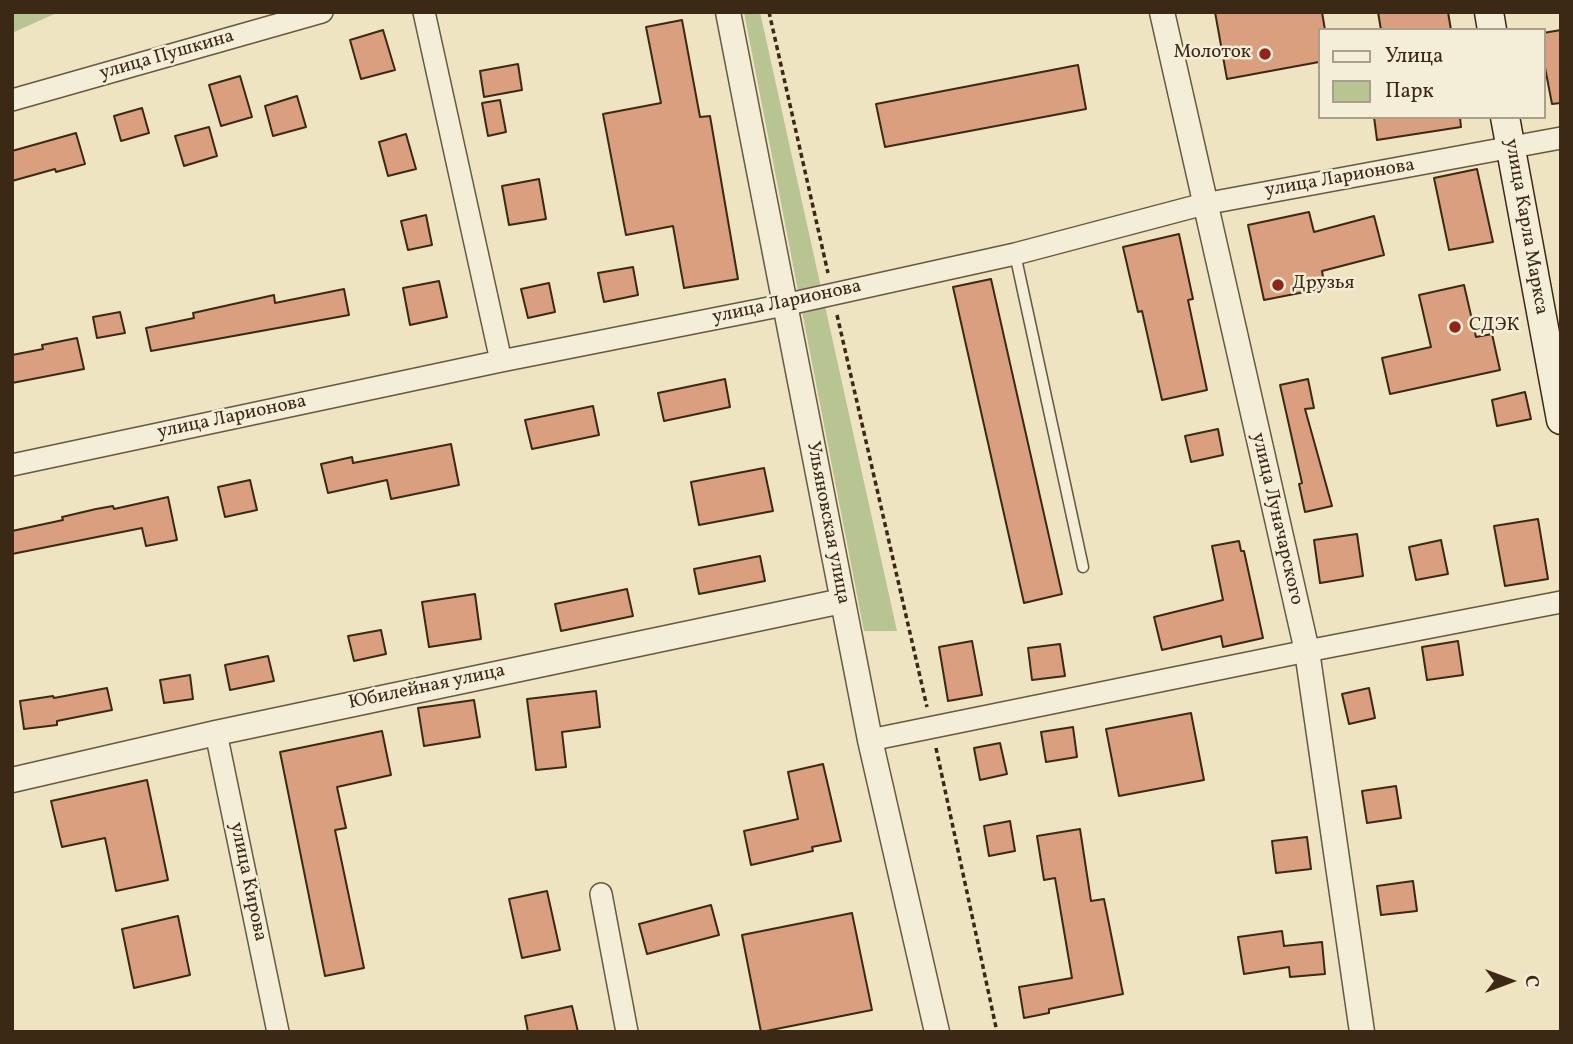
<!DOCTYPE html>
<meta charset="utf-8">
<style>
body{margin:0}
#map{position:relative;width:1573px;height:1044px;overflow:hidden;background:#eee4c2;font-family:Vollkorn,serif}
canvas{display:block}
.frame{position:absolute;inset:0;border:14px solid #3c2915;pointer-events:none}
.legend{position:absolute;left:1318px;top:28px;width:228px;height:91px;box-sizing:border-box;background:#f4edd7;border:2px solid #aa9f89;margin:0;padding:9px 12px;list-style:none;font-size:21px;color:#3c2915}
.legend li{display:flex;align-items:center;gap:14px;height:35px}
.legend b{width:35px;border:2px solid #aa9f89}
.north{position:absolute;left:1475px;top:946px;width:70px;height:70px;-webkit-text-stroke:5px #f4edd7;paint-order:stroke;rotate:90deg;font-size:19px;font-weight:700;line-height:28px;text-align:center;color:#3c2915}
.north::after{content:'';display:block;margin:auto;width:24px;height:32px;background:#3c2915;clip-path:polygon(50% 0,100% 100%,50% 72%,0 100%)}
</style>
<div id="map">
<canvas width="1573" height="1044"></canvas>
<div class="frame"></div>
<ul class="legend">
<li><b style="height:9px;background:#f4edd7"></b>Улица</li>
<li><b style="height:19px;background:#b9c493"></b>Парк</li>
</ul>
<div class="north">С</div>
</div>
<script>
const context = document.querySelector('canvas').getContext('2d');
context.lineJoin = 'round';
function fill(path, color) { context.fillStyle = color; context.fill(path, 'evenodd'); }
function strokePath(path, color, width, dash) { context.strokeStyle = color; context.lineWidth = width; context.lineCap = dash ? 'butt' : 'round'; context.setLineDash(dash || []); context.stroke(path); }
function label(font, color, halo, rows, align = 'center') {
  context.font = font + ' Vollkorn,serif'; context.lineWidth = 5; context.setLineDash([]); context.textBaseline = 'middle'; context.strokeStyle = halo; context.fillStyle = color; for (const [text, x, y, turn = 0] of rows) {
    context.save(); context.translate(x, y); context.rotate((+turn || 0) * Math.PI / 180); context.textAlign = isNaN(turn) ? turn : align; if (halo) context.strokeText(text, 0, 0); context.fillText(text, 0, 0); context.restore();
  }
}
fill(new Path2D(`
 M12,12H59L12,33Z
 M744,12H760L897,631H864Z`), '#b9c493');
const building = new Path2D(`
 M1215,12H1322L1325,30H1319V62L1227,79Z
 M1378,12H1448L1451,30H1381Z
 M682,20L700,117L710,116L738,279L684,288L673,226L626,235L603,114L661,103L646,27Z
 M383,30L395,70L361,79L350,40Z
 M1561,30V103L1552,104L1543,57V33Z
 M518,64L522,90L484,97L480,71Z
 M1078,65L1086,109L885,147L876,104Z
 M240,76L252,117L221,126L209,85Z
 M297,96L306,127L273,136L265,106Z
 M500,100L506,132L488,136L482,103Z
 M142,108L149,133L121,141L114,116Z
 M1374,117H1460L1461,127L1377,140Z
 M209,127L217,156L184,166L175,136Z
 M76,133L85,164L56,172L55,169L12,181V151Z
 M406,134L416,169L388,176L379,142Z
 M1477,169L1493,242L1449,250L1434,178Z
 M539,179L546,219L509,225L502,186Z
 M1309,212L1314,232L1374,216L1384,255L1322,271L1325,288L1264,300L1248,225Z
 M426,215L432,245L408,250L401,221Z
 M1179,234L1193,299L1188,300L1207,390L1162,400L1142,311L1138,312L1123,247Z
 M633,267L638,295L604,302L598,273Z
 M991,279L1062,594L1024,603L953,287Z
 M439,281L447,317L410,325L403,288Z
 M549,283L555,312L528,318L521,289Z
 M1464,285L1476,337L1492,334L1500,370L1390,394L1382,358L1431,347L1419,295Z
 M344,289L349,315L151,351L146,328L194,318L193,313L274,295L275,303Z
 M120,312L125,333L97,338L93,317Z
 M77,338L84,369L12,383V355L43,349L42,345Z
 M725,379L730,407L664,421L658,393Z
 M1308,379L1314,408L1305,409L1332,506L1305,512L1299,484L1302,483L1280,385Z
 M1525,392L1531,419L1497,426L1492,400Z
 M593,406L599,435L532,449L525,420Z
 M1218,429L1223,455L1191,462L1185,436Z
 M451,444L459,485L391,499L387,480L328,493L321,464L352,457L353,463Z
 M764,468L773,511L699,525L691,482Z
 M250,480L257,510L225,517L218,487Z
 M168,497L177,540L146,546L142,528L12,554V531L63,520L62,517L96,509L113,506L114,509Z
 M1538,519L1548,579L1505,586L1494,526Z
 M1357,534L1363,576L1320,583L1314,540Z
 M1441,540L1448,574L1416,580L1409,547Z
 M1239,541L1241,551H1244L1263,638L1223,647L1221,636L1162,650L1154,617L1223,600L1212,546Z
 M760,556L765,581L699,594L694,569Z
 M627,589L633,616L561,631L555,604Z
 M475,594L481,639L429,647L422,602Z
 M381,630L386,654L354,661L348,636Z
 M972,641L982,695L948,701L939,647Z
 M1458,641L1463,675L1427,680L1422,647Z
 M1060,644L1065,676L1032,680L1028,648Z
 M268,656L274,681L230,690L225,665Z
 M190,675L193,699L164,703L160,680Z
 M107,688L112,710L57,721V725L24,729L20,701L53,696L54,698Z
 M1369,688L1375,718L1349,724L1342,694Z
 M596,691L600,727L562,732L566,767L536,770L527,699Z
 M474,700L480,737L424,746L418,708Z
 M1191,713L1204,780L1119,796L1106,729Z
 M1073,727L1077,757L1046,762L1041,732Z
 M382,731L391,775L337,787L346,828L335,830L364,968L325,976L280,752Z
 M1000,743L1007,774L980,780L974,748Z
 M823,764L841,841L812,847L813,851L751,865L744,831L798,819L788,772Z
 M147,780L168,880L116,891L105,838L62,847L51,801Z
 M1396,786L1401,818L1367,823L1362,791Z
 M1010,821L1015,851L989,856L984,826Z
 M1080,829L1091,901L1104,899L1123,994L1049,1009V1013L1024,1018L1019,987L1072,978L1055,878L1044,880L1037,836Z
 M1307,837L1311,869L1276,873L1272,841Z
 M1413,881L1417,911L1381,915L1377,886Z
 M547,891L560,950L522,958L509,899Z
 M711,905L719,935L647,954L639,924Z
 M852,913L872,1010L761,1032L742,935Z
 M178,916L190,975L134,988L122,929Z
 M1282,931L1284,946L1322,942L1325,974L1290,977L1289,967L1244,974L1238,937Z
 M572,1006L578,1032H528L525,1016Z`);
fill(building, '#d99f7f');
strokePath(building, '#3c2915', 2);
const service = new Path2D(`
 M1015,254L1083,567`);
const minor = new Path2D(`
 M424,12L501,361
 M12,100L322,12
 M12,465L501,361L784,305L1015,254L1204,204L1561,138
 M216,733L278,1032
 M870,740L1307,651L1561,602
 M601,894L627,1032`);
const tertiary = new Path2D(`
 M728,12L870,740L937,1032
 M1162,12L1307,651L1362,1032
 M12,780L216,733L842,601`);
const secondary = new Path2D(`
 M1489,12L1492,30
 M1505,117L1561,420`);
strokePath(service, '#685840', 13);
strokePath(minor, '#685840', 24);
strokePath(tertiary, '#685840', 27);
strokePath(secondary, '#3c2915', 31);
strokePath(new Path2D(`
 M769,12L828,273
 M837,315L927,707
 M936,748L997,1032`), '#3c2915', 3.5, [5, 3.5]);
strokePath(service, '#f4edd7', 10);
strokePath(minor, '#f4edd7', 21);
strokePath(tertiary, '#f4edd7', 24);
strokePath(secondary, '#f4edd7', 28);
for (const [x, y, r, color] of [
 [1265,54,7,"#8f2418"],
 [1278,285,7,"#8f2418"],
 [1455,327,7,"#8f2418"]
]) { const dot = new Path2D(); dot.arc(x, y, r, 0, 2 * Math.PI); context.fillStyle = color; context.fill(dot); strokePath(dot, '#f4edd7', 2.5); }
label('19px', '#3c2915', '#f4edd7', [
 ["Молоток",1251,54,"right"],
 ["Друзья",1292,285],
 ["СДЭК",1469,327]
], 'left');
label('19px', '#3c2915', '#f4edd7', [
 ["улица Пушкина",167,56,-16],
 ["улица Ларионова",1340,179,-10],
 ["улица Карла Маркса",1525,227,80],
 ["улица Ларионова",787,303,-12],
 ["улица Ларионова",232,418,-12],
 ["улица Луначарского",1276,519,77],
 ["Ульяновская улица",827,523,79],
 ["Юбилейная улица",427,688,-12],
 ["улица Кирова",247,882,78]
]);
</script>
